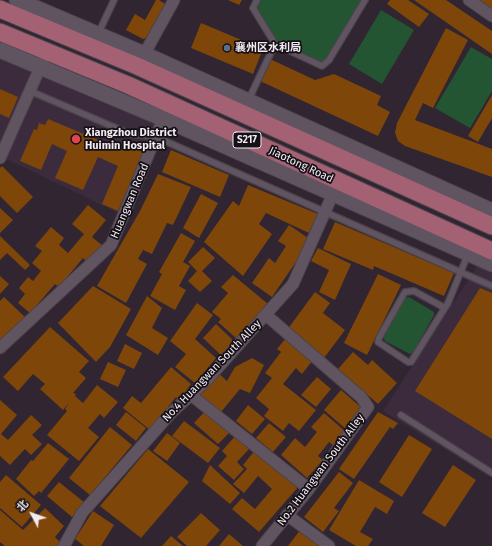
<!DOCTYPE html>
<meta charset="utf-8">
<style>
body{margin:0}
#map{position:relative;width:492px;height:546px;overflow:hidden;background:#302531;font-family:"Fira Sans","Noto Sans SC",sans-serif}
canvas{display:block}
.north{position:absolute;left:12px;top:494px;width:40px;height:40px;-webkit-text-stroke:3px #151015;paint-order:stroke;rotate:311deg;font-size:11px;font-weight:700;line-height:16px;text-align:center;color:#f1eaf1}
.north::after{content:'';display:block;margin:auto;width:14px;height:18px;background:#f1eaf1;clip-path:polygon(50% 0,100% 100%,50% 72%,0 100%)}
</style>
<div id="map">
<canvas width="492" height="546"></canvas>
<div class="north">北</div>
</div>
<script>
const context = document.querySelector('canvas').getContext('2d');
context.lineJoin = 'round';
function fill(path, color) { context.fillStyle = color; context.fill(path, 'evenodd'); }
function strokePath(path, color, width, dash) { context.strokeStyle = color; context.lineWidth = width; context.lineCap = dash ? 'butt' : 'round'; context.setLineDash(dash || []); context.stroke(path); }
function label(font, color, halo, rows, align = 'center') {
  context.font = font + ' "Fira Sans","Noto Sans SC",sans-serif'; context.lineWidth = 3.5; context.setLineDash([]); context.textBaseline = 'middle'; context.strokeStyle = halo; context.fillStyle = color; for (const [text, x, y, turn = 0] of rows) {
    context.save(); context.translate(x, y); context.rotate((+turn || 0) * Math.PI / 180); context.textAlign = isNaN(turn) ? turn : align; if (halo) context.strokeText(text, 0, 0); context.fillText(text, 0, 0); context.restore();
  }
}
fill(new Path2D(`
 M0,56L159,122L118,213L0,156Z
 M481,260L492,264V478L383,411Z`), '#3b2b3c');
fill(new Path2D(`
 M257,0H365L322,66L275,44L253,8Z
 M381,10L414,30L382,84L349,64Z
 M471,47L492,59V91L470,128L435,108Z
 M409,297L434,312V315L414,351L410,354L385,341L383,335L403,299Z`), '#235532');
fill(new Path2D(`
 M156,0H159L168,6L151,36L143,39L126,30L135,14L145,20Z
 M228,0H242L239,5Z
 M390,0H408L429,14L419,27L387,4Z
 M414,0H446L492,31V54Z
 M474,0H492V12Z
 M201,23L263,49L253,74L191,48Z
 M446,28L468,40L433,108L423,103L415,120L492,149V177L405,146L398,141L395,133L397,123Z
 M270,59L315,80L334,74L381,96L377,105L390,112L378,136L260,81Z
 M0,89L18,97L9,118L0,114Z
 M492,95V118L478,142L468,136Z
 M48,119L122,150L125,143L144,151L118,211L102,204L118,166L98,157L83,190L55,178L67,151L52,144L41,170L20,161L34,129L37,130L39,123L45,125Z
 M171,150L229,175L220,197L162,172Z
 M2,166L33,197L17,213L0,196V168Z
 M158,174L191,187L173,225L167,223L152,254L143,250L138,259L147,264L126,303L97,286L140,211Z
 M248,185L318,214L309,233L266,213L259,224L272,234L243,276L204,242L233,201L239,206Z
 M201,194L218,203L199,238L183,228Z
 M88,205L106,220L92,237L103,246L88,263L83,258L59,287L55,284L30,313L18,303L25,294L19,288L28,277L33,281L41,271L32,263L42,251L35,246L51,227L64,238L59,245L68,253L84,234L72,224Z
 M0,208L13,220L0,233Z
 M335,222L454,273L444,296L374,266L373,270L323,249Z
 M289,225L311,240L272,297L252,283L269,258L275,263L286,246L278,241Z
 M181,233L195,241L183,262L190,266L179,286L186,290L175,310L150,296L162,274L159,272Z
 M0,236L30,265L25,270L7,253L0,260Z
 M203,247L215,258L202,271L212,281L200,292L188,281L197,271L188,262Z
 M318,248L351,264L335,300L319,292L329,270L311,261Z
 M378,274L401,285L367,355L344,343Z
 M233,275L268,304L237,339L218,322L221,319L212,312L228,293L221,287Z
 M0,276L9,284L0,294Z
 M93,286L131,309L110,347L96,362L58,323Z
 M480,288L492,293V439L415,391Z
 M315,292L330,303L323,313L345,330L324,358L287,330Z
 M147,296L162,308L152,328L168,338L158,355L126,335Z
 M4,297L26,318L0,342V301Z
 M197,303L213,315L195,339L216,358L195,383L175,367L186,354L170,341Z
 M216,324L237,344L224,358L203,338Z
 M50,327L89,361L79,372L86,378L73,393L76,394L75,396L83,403L97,385L118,402L104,418L100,414L88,428L99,437L79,461L47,435L67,411L65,409L69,403L63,410L40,389L45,384L33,374L18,391L3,377Z
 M286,338L313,360L302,374L296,368L283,384L316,410L299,431L289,423L283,431L264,416L269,409L256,398L272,378L265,373L281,352L277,349Z
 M125,344L142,353L134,369L117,361Z
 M353,352L368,365L372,360L397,383L378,404L338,369Z
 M252,358L264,365L250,393L240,389L221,412L199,394L217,372L227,381L235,367Z
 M108,362L126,370L118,387L100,379Z
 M171,367L191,384L179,400L176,397L150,430L123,408L132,396L141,403Z
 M317,377L331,389L316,407L301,395Z
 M341,390L364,410L347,430L324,410Z
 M0,400L17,415L1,434L8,440L31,415L42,425L32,435L42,444L31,455L25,449L10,465L0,456Z
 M248,405L265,419L252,434L236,421Z
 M206,410L230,432L218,444L194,423Z
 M126,412L146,428L136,441L116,425Z
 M378,412L398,423L393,429L390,427L354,479L339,469Z
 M324,413L346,432L334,446L329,442L318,456L323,460L307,478L281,455L295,438L305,447L317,432L311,427Z
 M184,421L220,448L208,463L172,436Z
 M269,423L286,437L273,452L256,438Z
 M110,427L132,445L90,495L69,478Z
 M167,433L180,443L167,461L153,451Z
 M236,435L250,448L237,462L244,469L234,480L218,466L227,456L222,451Z
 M409,435L432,449L402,497L379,482Z
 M48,443L69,459L41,493L39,491L34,496L16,479L31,460L33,461Z
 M148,449L189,482L141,538L100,506Z
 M256,449L299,486L259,532L232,509L242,498L255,509L272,489L258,476L244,493L233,484L247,469L243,465Z
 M210,465L240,493L230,504L202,481Z
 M453,465L476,480L445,527L422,513Z
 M339,472L353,483L334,508L339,511L323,532L304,517Z
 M6,475L41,505L22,527L0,508V482Z
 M359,480L394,501L387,514L375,507L360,532L373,539L368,546H356L329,530Z
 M59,482L85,503L72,517L47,496Z
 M45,508L64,526L55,537L61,543L58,546H5L0,542V510L23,530Z
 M93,511L114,525L101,546H84L75,539Z
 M201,513L220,530L206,546H187L177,537Z
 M301,529L322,546H288Z
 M229,534L243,546H219Z
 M171,536L183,546H162Z`), '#7f460a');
const lane = new Path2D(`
 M257,0L253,8L275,44L322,66L329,60L365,0
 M98,34L114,0
 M30,91L130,134L156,137L492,286
 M248,101L275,44
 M445,308L414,291L405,292L379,338L378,342L408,362H411L448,303L468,254
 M401,415L492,473`);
const street = new Path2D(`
 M469,0L492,16
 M141,60L174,0
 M0,158L43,61
 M0,348L111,245L166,112
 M191,395L309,489
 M287,515L329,546
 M64,546L82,513L171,413L206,381L293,284L336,187
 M262,546L309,489L368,407L361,397L266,315`);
const secondary = new Path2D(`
 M17,0L144,54L492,211
 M0,50L164,119L492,264`);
const primary = new Path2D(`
 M0,9L137,66L492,226
 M0,32L128,85L492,251`);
strokePath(lane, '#4b434c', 8);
strokePath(street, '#4b434c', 13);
strokePath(secondary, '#4b434c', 17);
strokePath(primary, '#4b434c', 19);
strokePath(lane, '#605461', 5.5);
strokePath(street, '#605461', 11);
strokePath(secondary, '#605461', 15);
strokePath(primary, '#a46174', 17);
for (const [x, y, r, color] of [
 [227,48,4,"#5c6f8a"],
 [76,139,5,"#e0444e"]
]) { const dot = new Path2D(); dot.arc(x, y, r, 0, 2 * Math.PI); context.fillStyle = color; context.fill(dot); strokePath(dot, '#151015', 1.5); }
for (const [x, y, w] of [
 [247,140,28]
]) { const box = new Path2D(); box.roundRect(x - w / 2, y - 8, w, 16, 3); context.fillStyle = '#151015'; context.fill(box); strokePath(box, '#f1eaf1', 1); }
label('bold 10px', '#f1eaf1', null, [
 ["S217",247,140]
]);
label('bold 11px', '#f1eaf1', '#151015', [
 ["襄州区水利局",235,48],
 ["Xiangzhou District",85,133],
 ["Huimin Hospital",85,146]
], 'left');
label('11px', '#f1eaf1', '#151015', [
 ["Jiaotong Road",301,165,25],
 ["Huangwan Road",130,201,-67],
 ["No.4 Huangwan South Alley",212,371,-46],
 ["No.2 Huangwan South Alley",321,470,-53]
]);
</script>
